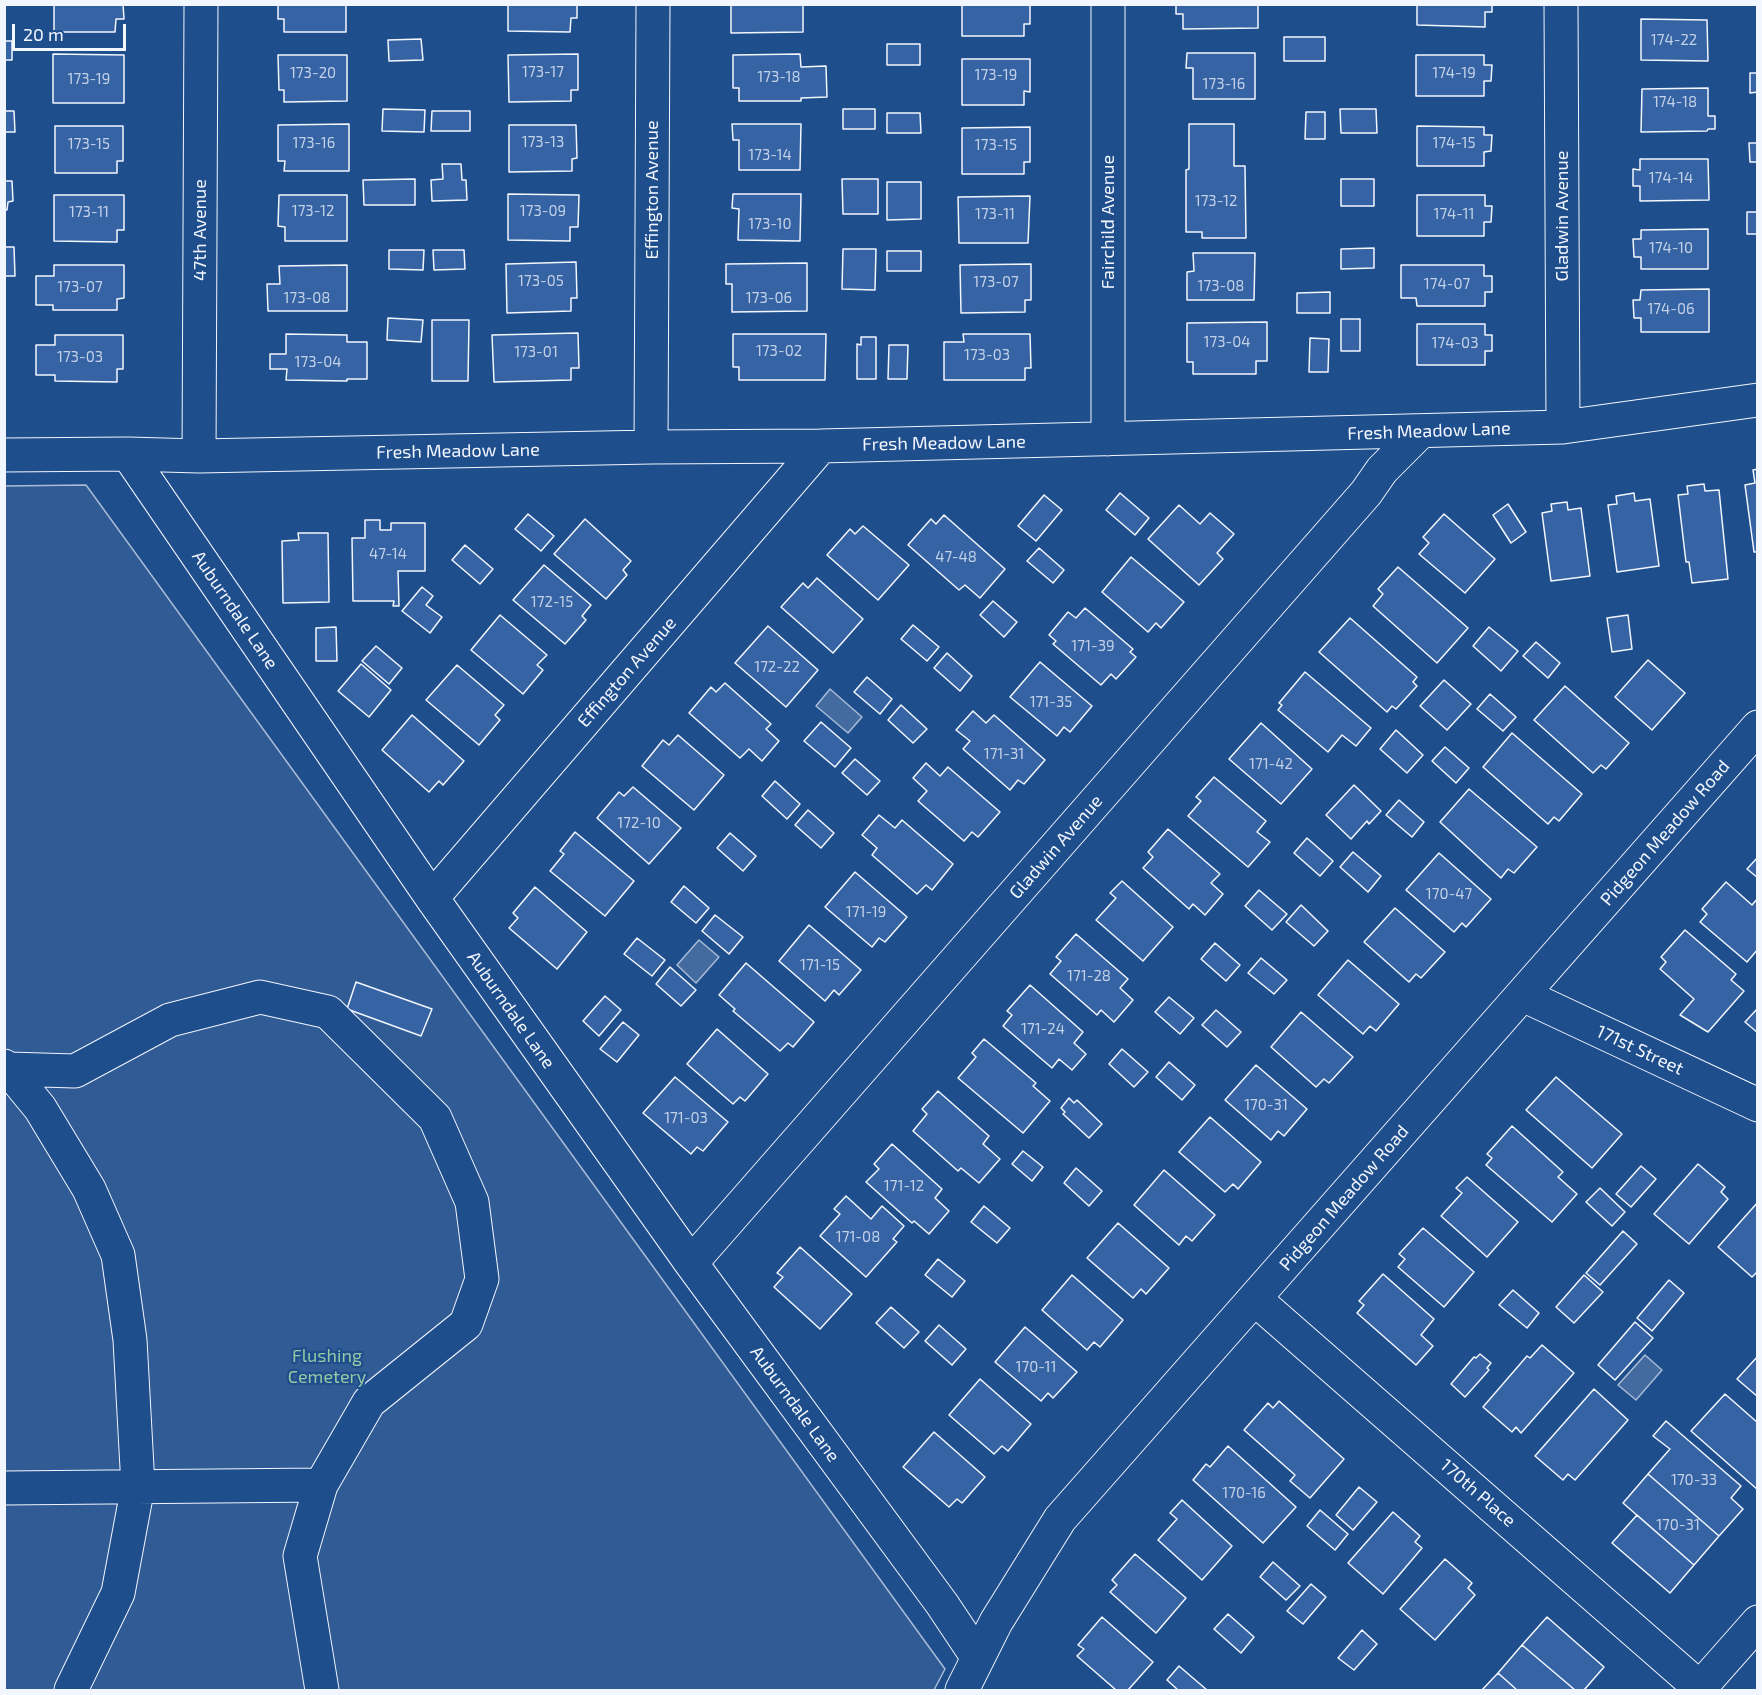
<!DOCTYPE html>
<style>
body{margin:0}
#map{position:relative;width:1762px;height:1695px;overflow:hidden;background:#1f4e8c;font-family:"Exo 2",sans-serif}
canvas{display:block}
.frame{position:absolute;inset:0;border:6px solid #f2f6ff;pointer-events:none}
.scale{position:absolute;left:12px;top:24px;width:114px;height:27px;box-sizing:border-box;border:3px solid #f2f6ff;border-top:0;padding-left:8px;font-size:18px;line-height:21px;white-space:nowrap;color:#f2f6ff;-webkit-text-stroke:4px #1f4e8c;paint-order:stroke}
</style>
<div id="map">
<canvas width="1762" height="1695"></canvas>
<div class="frame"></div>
<div class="scale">20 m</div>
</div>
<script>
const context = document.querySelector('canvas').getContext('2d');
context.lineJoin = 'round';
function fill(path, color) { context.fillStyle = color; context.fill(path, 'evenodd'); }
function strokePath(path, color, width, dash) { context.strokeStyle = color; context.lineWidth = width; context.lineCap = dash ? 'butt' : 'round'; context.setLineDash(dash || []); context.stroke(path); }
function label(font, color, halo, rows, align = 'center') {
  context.font = font + ' "Exo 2",sans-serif'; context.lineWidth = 4.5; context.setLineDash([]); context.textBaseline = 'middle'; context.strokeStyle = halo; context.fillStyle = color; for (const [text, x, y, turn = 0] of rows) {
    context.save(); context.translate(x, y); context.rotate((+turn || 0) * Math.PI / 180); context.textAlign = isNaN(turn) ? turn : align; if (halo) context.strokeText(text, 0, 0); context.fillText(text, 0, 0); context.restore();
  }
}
const built = new Path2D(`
 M86,485L945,1669L934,1690H5L4,486Z`);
fill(built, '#305b95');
strokePath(built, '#a8bbd7', 1.5);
const water = new Path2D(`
 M830,689L862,717L848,733L816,706Z
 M699,940L719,957L696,983L677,965Z
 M1645,1355L1662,1370L1636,1400L1618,1385Z`);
fill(water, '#446ba0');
strokePath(water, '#a8bbd7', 1.5);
const building = new Path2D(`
 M54,4H123L124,19H116L115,32H54Z
 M278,4H346V32H284V19H278Z
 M508,4H577V18H571L570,32L508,31Z
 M731,4H803V32L731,33Z
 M962,4H1030V24H1024V36H962Z
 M1176,4H1258V28L1183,29V14H1176Z
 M1417,4H1492V12H1485V27L1417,25Z
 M1641,19L1707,20L1708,61L1641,60Z
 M1284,37H1325V61H1284Z
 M421,39L423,60L389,61L388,40Z
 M4,41H12V60H4Z
 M887,44H920V65H887Z
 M1187,53H1255V99H1193V68H1186Z
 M53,54L124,55V103H53Z
 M578,54V90H571V101L509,102L508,55Z
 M800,54L801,67L826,66L827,97L801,98V101H739V88H733V55Z
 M278,55H347V101L284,102V90H279Z
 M1416,55H1484V65H1492L1491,81H1484V96H1416Z
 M962,59H1030V92L1024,91V105H962Z
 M1750,73H1758V92L1750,93Z
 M1708,88V116H1715V129H1708L1707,131L1641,132L1642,89Z
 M383,109L425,110L424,132L382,131Z
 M843,109H875V129H843Z
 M1340,109H1376L1377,133H1341Z
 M4,111H14L15,132H4Z
 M432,111H470V131H431Z
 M1306,112H1325V139H1305Z
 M887,113H920L921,133H887Z
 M349,124V171H284L285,161H278V125Z
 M732,124H801L800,170H739V140H733Z
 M1189,124H1234V166H1245L1246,238H1202V232H1186V170L1189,169Z
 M509,125H576L577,158L572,159V171L509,172Z
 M55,126H123V161H117V173H55Z
 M1417,126L1484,127V135H1492L1491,151L1484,152V166H1417Z
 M1030,127V162H1024V174H962V128Z
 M1749,143H1758V162H1750Z
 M1640,159H1708L1709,200L1640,201V186H1633V169L1640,170Z
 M442,164H461L462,180H466L467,200L432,201L431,180L443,179Z
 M415,179V205H364L363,180Z
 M842,179H878V214H843Z
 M1341,179H1374V206H1341Z
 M4,181H12L13,201L8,202L7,210H4Z
 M887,182H921V219L887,220Z
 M508,194L579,195L578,227H570V241L508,240Z
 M733,194H801L800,241L738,240L739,209L732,208Z
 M54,195H124V230H117V242L54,241Z
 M279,195H347V241H285V227L278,226Z
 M1417,195H1485V206H1492L1491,222H1484V236H1417Z
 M1030,196L1028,243H959L958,197Z
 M1747,212H1758V234H1747Z
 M1708,229V269H1641V257H1634L1633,239H1641V230Z
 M4,247H14L15,276H4Z
 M1374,248V268L1341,269V249Z
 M843,249H876L875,290L842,289Z
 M389,250H424L423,270L389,269Z
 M433,250H464L465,269L434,270Z
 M887,251H921V271H887Z
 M1193,253H1255L1254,300H1187V272L1194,271Z
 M576,262L577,298H571V311L507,313L506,264Z
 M807,263V311L732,312V284H726V264Z
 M1031,264V300H1025V312L961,313L960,265Z
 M54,265H124V298L117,299V310H53V305H36V276H54Z
 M347,265V311H268L267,284H280L279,266Z
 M1401,265H1484V276H1492V292H1485V306H1417L1416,298H1401Z
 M1709,289V332H1641V318H1634L1633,300H1640L1641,290Z
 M1330,292V313H1297V293Z
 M388,318L423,320L421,342L387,340Z
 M1341,319H1360V351H1341Z
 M432,320H469L468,381H432Z
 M1267,322V361H1256V374H1193V362H1187V323Z
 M1417,324H1485V335H1492V351H1485V365H1417Z
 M578,333L579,368H571V380L494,382L492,335Z
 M286,334L347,335V342H367V379H347V381L286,380L287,369H270V354H286Z
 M733,334H826L825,380H739V367H733Z
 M963,334H1030L1031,368H1025V380H944V342H964Z
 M55,335H123V369H117V382L55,381V375H36V345H55Z
 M861,337H876V379H857V344L861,345Z
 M1310,338L1329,339L1328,372H1309Z
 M889,345H908L907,379H888Z
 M1758,469V552H1754L1745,485L1755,483L1753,470Z
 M1704,484L1705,491L1719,490L1728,579L1692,583L1689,562H1686L1678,495L1688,494L1687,486Z
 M1120,493L1149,518L1135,535L1106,510Z
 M1634,493L1635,501L1650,499L1659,566L1617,572L1608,505L1617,504L1616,496Z
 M1044,495L1062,510L1036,541L1018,526Z
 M1567,502L1568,510L1581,508L1590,576L1551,581L1542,513L1552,511L1551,504Z
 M1508,504L1526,532L1511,543L1493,515Z
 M1179,505L1200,524L1210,513L1234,534L1217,553L1223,559L1199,585L1148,539Z
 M528,514L554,536L541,551L515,529Z
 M1444,514L1495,559L1465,593L1419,554L1429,543L1423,537Z
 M944,515L1005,569L980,598L965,585L959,590L908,545L931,519L936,524Z
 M585,519L631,561L623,570L627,575L606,599L554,554Z
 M365,520H380V530H391V523H425V571H398L399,606H393L394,601H353L352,538H365Z
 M863,526L909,565L878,600L827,555L850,529L855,534Z
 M298,533H328L329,602L283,603L282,541L299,540Z
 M465,545L493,569L480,584L452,560Z
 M1039,548L1064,570L1053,583L1027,561Z
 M1131,557L1184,602L1161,628L1156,623L1148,632L1102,592Z
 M544,565L591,605L582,616L586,620L565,644L513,600Z
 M1398,567L1468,628L1437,663L1373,606L1383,594L1378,589Z
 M817,578L863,619L833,653L781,607L803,583L808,588Z
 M422,587L433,596L426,605L442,617L430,633L402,611Z
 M993,601L1017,622L1004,637L980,615Z
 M1085,608L1133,649L1130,652L1136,657L1116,679L1111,674L1101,685L1053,644L1056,641L1049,635L1068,612L1076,618Z
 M500,615L547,655L537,665L543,670L523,694L471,650Z
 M1628,615L1632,649L1612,652L1607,618Z
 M1350,618L1417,677L1413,682L1417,686L1396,709L1392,706L1387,712L1319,652Z
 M913,625L939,647L927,661L901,639Z
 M768,626L818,670L786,707L735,663Z
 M336,627L337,661H316V628Z
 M1489,627L1518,651L1501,671L1473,646Z
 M1536,642L1560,663L1548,678L1523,656Z
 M376,646L402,668L389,684L362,661Z
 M947,653L972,676L960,691L934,668Z
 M1648,660L1685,693L1652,730L1615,697Z
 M1040,662L1092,706L1070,732L1064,727L1057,736L1010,697Z
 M361,664L391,690L369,717L338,691Z
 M457,665L504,705L495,715L500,720L479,745L426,700Z
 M1305,672L1371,728L1356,746L1342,735L1328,752L1278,710L1282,705L1279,703Z
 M867,677L892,699L880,714L854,692Z
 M1444,680L1471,704L1447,730L1420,706Z
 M725,683L771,724L766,729L779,741L762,761L749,749L740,758L689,713L711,687L716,692Z
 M1565,686L1629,743L1606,769L1601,765L1593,773L1534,720Z
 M1490,694L1516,717L1503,731L1477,709Z
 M901,705L927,729L913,743L888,720Z
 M973,711L986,723L994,715L1045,760L1024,784L1018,780L1010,790L963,749L970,741L956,730Z
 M412,715L464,761L443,785L439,781L429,792L382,750Z
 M821,722L851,748L835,767L804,741Z
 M1261,723L1312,769L1281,804L1229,759Z
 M1396,730L1423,755L1407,773L1380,749Z
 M1512,733L1582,794L1559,821L1554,817L1548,824L1483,767Z
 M678,735L724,775L694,810L642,766L663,740L669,745Z
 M1445,747L1469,768L1456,783L1432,761Z
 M855,759L880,781L867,795L842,773Z
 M926,763L940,776L948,767L1000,812L978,837L972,832L964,841L918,801L927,791L913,778Z
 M1214,777L1266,821L1257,832L1270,842L1248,867L1188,816L1201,801L1196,797Z
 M775,781L800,804L787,819L762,796Z
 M1354,785L1381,811L1369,824L1367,821L1351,839L1326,815Z
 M633,787L681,828L649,864L597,818L619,792L624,796Z
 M1469,789L1537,847L1514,873L1508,869L1501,878L1440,822Z
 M1399,800L1424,822L1412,837L1386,815Z
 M808,810L834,833L821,848L795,825Z
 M879,815L895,828L902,820L953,864L932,890L926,885L917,894L872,855L877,848L862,835Z
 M1168,829L1220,874L1211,883L1223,894L1205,915L1193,904L1189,909L1143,868L1153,857L1148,852Z
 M575,832L634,881L605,916L550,871L564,854L560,851Z
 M730,833L756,856L743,871L717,848Z
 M1307,838L1333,861L1320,876L1294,853Z
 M1353,852L1381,876L1368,892L1340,867Z
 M1439,853L1491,899L1466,927L1462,923L1454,932L1406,890Z
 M1758,857V878L1747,869Z
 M855,872L907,917L885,942L879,938L872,947L825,907Z
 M1122,881L1173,927L1143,961L1096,920L1116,898L1110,893Z
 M1726,882L1752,905L1758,898V949L1747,962L1700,922L1707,914L1702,909Z
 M684,886L709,908L696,923L671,902Z
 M535,887L587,932L557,969L509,928L518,918L513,913Z
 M1259,890L1287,914L1272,930L1245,906Z
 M1301,905L1328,931L1314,946L1286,922Z
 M1395,908L1445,952L1421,978L1416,974L1409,982L1364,942Z
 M715,915L743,937L729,954L702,931Z
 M809,925L861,970L839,995L834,990L825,1001L779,961Z
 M1685,930L1736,974L1731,980L1744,991L1708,1032L1680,1015L1694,999L1660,969L1666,962L1661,957Z
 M1076,934L1128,979L1120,988L1133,1000L1114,1022L1101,1010L1097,1015L1050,974L1061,961L1056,957Z
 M637,938L665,960L652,976L624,954Z
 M1215,943L1240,965L1226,981L1201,959Z
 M1261,958L1287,980L1274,994L1248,973Z
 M1348,960L1399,1004L1376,1031L1370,1026L1363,1034L1318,995Z
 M746,963L814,1022L793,1047L788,1043L780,1051L733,1011L735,1009L719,995Z
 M670,967L696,990L681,1006L656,984Z
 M356,982L432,1009L421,1036L347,1009Z
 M1030,985L1083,1032L1074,1043L1086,1054L1072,1070L1059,1059L1052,1068L1003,1026L1012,1015L1007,1011Z
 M605,996L621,1010L599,1036L583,1021Z
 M1169,997L1194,1018L1180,1034L1155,1012Z
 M1758,1008V1033L1745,1022Z
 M1216,1010L1241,1032L1227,1047L1202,1025Z
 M1301,1012L1353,1057L1329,1083L1324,1079L1316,1087L1271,1047Z
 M623,1022L639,1035L617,1062L600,1049Z
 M717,1029L768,1074L745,1101L740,1097L733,1104L687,1064Z
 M984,1039L1036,1083L1033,1086L1050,1101L1023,1133L958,1078L976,1057L972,1053Z
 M1122,1049L1148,1072L1134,1087L1109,1064Z
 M1169,1062L1195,1085L1182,1100L1156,1077Z
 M1256,1065L1307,1109L1284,1136L1278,1131L1271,1140L1225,1100Z
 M675,1077L728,1122L703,1151L697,1147L691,1154L643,1113Z
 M1556,1077L1622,1134L1592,1168L1526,1110Z
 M938,1091L989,1136L983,1144L1000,1159L979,1183L961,1168L958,1171L913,1131L927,1114L922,1109Z
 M1069,1098L1074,1103L1077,1100L1102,1124L1089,1138L1063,1114L1065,1112L1061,1108Z
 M1210,1117L1261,1162L1238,1189L1233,1184L1225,1192L1179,1152Z
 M1512,1126L1563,1172L1558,1177L1577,1194L1552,1222L1486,1165L1492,1158L1487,1154Z
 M892,1144L942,1189L935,1198L949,1211L929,1234L914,1221L912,1223L866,1182L879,1169L874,1164Z
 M1023,1151L1043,1167L1032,1181L1012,1164Z
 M1698,1164L1725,1187L1721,1192L1728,1199L1689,1244L1654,1214Z
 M1641,1166L1656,1179L1631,1207L1616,1194Z
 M1076,1168L1102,1191L1089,1206L1064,1183Z
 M1164,1170L1215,1215L1192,1241L1186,1236L1179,1245L1134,1205Z
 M1467,1177L1518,1222L1487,1257L1441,1216L1462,1193L1456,1188Z
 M1600,1188L1625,1212L1612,1226L1586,1202Z
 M846,1196L871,1219L882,1206L904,1226L893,1239L897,1242L866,1277L820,1236L840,1214L834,1209Z
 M1758,1202V1271L1752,1277L1718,1247Z
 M984,1206L1010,1228L997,1243L971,1222Z
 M1118,1223L1169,1268L1146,1294L1141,1289L1133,1298L1087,1258Z
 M1423,1228L1474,1272L1444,1307L1398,1267L1405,1259L1399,1254Z
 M1623,1231L1637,1244L1600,1285L1586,1273Z
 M800,1247L852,1294L820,1329L774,1287L783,1277L777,1273Z
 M938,1259L965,1281L952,1297L925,1275Z
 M1383,1274L1434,1319L1421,1335L1433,1346L1416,1365L1357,1313L1364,1305L1359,1301Z
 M1072,1275L1123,1320L1100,1347L1094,1342L1087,1350L1042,1310Z
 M1584,1275L1603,1292L1574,1323L1556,1307Z
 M1669,1280L1684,1293L1652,1331L1637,1318Z
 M1513,1290L1539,1313L1527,1328L1499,1305Z
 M891,1307L919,1332L904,1348L876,1323Z
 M1635,1322L1653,1338L1615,1380L1598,1365Z
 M939,1325L966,1349L952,1365L925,1341Z
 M1025,1327L1077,1372L1053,1398L1048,1393L1041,1401L995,1362Z
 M1542,1345L1574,1373L1521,1433L1516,1427L1512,1432L1483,1407L1527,1356L1530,1358Z
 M1480,1354L1491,1363L1487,1368L1489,1370L1465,1397L1451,1384L1474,1357L1476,1358Z
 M1758,1356V1397L1737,1379Z
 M980,1379L1031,1424L1008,1451L1002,1446L994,1454L949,1415Z
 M1594,1389L1628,1420L1575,1480L1568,1474L1563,1480L1535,1456Z
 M1725,1394L1758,1423V1490L1691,1431Z
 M1279,1401L1344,1459L1310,1498L1290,1481L1295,1475L1244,1430L1268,1403L1273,1408Z
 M1666,1421L1741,1486L1731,1498L1743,1509L1719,1536L1648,1474L1670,1449L1653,1436Z
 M934,1432L985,1477L962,1503L957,1499L949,1507L903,1467Z
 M1228,1446L1296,1507L1263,1543L1193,1480L1206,1464L1210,1467Z
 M1648,1474L1719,1536L1694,1565L1623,1503Z
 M1359,1487L1377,1502L1353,1530L1336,1515Z
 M1182,1500L1232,1546L1202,1580L1158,1540L1177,1519L1170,1513Z
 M1320,1510L1348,1534L1335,1550L1307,1526Z
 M1393,1512L1420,1536L1415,1542L1422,1548L1383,1594L1348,1563Z
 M1637,1515L1694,1565L1670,1593L1612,1543Z
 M1135,1554L1186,1598L1156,1633L1110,1592L1117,1585L1112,1580Z
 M1445,1559L1472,1583L1468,1588L1475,1595L1435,1640L1400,1609Z
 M1273,1562L1300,1586L1286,1600L1260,1577Z
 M1311,1584L1326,1597L1303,1624L1287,1611Z
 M1228,1614L1254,1637L1241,1653L1214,1629Z
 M1102,1617L1153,1662L1128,1690H1116L1077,1656L1084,1649L1078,1645Z
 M1547,1617L1604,1667L1584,1690H1575L1522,1645Z
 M1362,1630L1377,1644L1354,1670L1338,1658Z
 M1522,1645L1575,1690H1517L1498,1673Z
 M1179,1666L1207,1690H1178L1167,1680Z
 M1498,1673L1517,1690H1482Z`);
fill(building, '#3563a3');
strokePath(building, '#f2f6ff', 1.5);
const minor = new Path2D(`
 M1108,4V439
 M1561,4L1563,427
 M651,447L653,4
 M128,454L432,898L691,1263L942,1604L978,1658
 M4,455L128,454L199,456L651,447L821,446L1563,427L1758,400
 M199,456L201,4
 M432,898L821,446
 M1523,995L1758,1105
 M4,1066L8,1069L75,1071L170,1020L260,997L328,1012L435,1118L472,1202L482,1279L466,1324L369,1402L321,1485L300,1556L322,1690
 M8,1069L40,1108L89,1189L118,1255L130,1340L138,1486L118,1593L71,1690
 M691,1263L1366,493L1382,470L1420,432
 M1255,1299L1700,1688
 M4,1488L321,1485
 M962,1690L996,1622L1060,1519L1758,727
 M1698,1690L1758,1622`);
strokePath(minor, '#f2f6ff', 35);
strokePath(minor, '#1f4e8c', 33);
label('15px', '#c3d1e8', null, [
 ["174-22",1674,40],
 ["173-17",543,72],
 ["173-20",313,73],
 ["174-19",1454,73],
 ["173-19",996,75],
 ["173-18",779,77],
 ["173-19",89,79],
 ["173-16",1224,84],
 ["174-18",1675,102],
 ["173-13",543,142],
 ["173-16",314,143],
 ["174-15",1454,143],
 ["173-15",89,144],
 ["173-15",996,145],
 ["173-14",770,155],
 ["174-14",1671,178],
 ["173-12",1216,201],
 ["173-12",313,211],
 ["173-09",543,211],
 ["173-11",89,212],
 ["173-11",995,214],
 ["174-11",1454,214],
 ["173-10",770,224],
 ["174-10",1671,248],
 ["173-05",541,281],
 ["173-07",996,282],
 ["174-07",1447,284],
 ["173-08",1221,286],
 ["173-07",80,287],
 ["173-08",307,298],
 ["173-06",769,298],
 ["174-06",1671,309],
 ["173-04",1227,342],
 ["174-03",1455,343],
 ["173-02",779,351],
 ["173-01",536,352],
 ["173-03",987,355],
 ["173-03",80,357],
 ["173-04",318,362],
 ["47-14",388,554],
 ["47-48",956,557],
 ["172-15",552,602],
 ["171-39",1093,646],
 ["172-22",777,667],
 ["171-35",1051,702],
 ["171-31",1004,754],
 ["171-42",1271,764],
 ["172-10",639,823],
 ["170-47",1449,894],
 ["171-19",866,912],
 ["171-15",820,965],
 ["171-28",1089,976],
 ["171-24",1043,1029],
 ["170-31",1266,1105],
 ["171-03",686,1118],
 ["171-12",904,1186],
 ["171-08",858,1237],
 ["170-11",1036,1367],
 ["170-33",1694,1480],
 ["170-16",1244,1493],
 ["170-31",1678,1525]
]);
label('18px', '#f2f6ff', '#1f4e8c', [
 ["Effington Avenue",652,190,-90],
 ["Gladwin Avenue",1562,216,-90],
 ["Fairchild Avenue",1108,222,-90],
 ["47th Avenue",200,230,-90],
 ["Fresh Meadow Lane",1429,431,-2],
 ["Fresh Meadow Lane",944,443,-1],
 ["Fresh Meadow Lane",458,451,-1],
 ["Auburndale Lane",235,610,56],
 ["Effington Avenue",627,672,-49],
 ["Pidgeon Meadow Road",1665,833,-49],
 ["Gladwin Avenue",1056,847,-49],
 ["Auburndale Lane",511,1010,55],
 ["171st Street",1640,1050,25],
 ["Pidgeon Meadow Road",1344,1198,-49],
 ["Auburndale Lane",795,1404,54],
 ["170th Place",1478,1493,41]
]);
label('18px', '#97c8a6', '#1f4e8c', [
 ["Flushing",327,1356],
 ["Cemetery",327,1377]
]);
</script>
